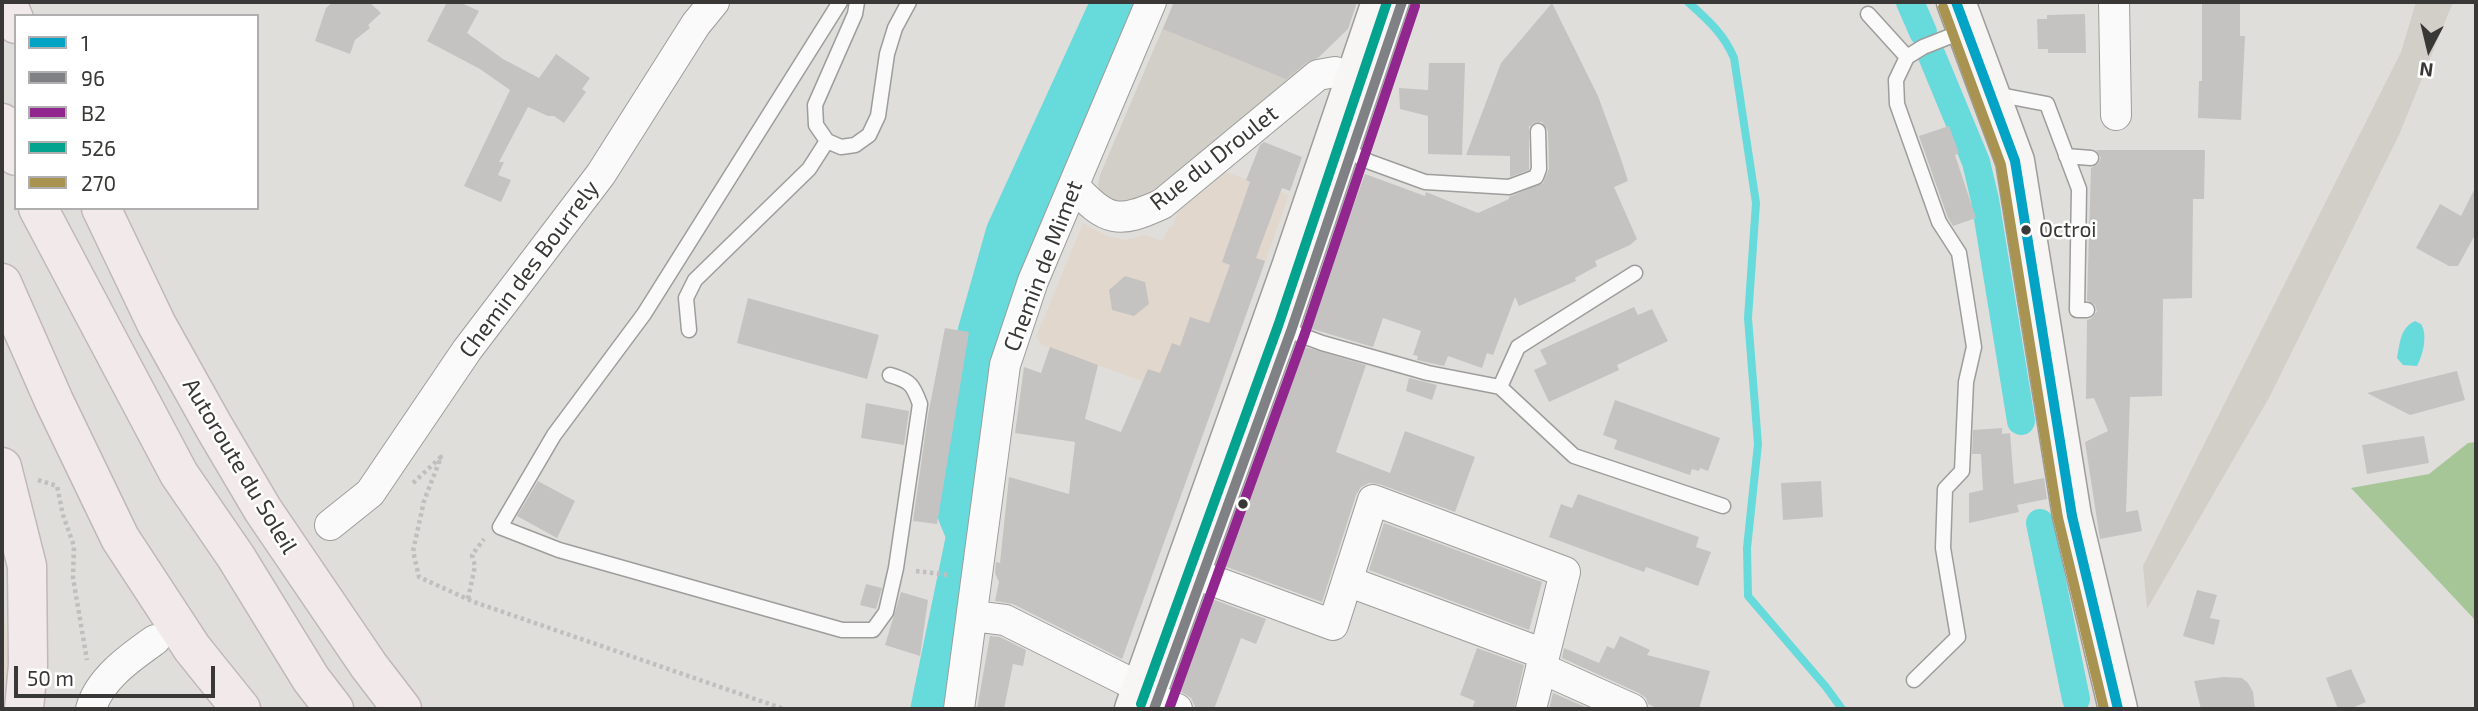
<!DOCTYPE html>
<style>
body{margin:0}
#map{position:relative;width:2478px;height:711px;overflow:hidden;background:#dfdedb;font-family:"Exo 2",sans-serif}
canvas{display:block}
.frame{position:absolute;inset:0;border:4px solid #393836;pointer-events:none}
.legend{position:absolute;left:14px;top:14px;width:245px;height:196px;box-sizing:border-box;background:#fff;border:2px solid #b0afaf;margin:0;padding:9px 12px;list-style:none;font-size:21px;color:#393836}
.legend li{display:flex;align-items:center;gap:14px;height:35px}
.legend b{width:35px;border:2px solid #b0afaf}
.north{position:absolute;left:2394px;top:14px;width:70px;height:70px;-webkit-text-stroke:5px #fff;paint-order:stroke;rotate:187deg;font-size:19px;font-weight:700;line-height:28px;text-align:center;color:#393836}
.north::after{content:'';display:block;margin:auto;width:24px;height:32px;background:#393836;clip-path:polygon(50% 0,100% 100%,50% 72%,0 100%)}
.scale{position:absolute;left:14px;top:666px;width:201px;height:32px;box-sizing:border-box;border:4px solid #393836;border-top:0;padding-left:9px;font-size:21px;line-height:24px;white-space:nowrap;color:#393836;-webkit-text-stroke:5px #fff;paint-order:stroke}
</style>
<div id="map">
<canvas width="2478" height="711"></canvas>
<div class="frame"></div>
<ul class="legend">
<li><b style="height:9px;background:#03a3c6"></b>1</li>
<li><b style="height:9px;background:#7f8185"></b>96</li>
<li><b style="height:9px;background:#91268e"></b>B2</li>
<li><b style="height:9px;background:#03a38f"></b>526</li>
<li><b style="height:9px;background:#a99351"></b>270</li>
</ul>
<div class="north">N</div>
<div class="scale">50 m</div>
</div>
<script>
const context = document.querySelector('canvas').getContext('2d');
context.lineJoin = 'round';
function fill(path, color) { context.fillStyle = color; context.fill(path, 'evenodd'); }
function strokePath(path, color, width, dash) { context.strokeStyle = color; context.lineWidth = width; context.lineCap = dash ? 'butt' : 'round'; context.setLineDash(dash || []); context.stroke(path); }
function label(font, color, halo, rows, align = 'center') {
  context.font = font + ' "Exo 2",sans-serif'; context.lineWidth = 5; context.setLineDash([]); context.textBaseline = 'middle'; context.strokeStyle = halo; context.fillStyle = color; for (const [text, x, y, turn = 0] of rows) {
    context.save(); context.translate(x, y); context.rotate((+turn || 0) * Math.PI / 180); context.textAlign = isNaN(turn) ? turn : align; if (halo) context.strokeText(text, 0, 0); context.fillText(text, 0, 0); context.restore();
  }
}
fill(new Path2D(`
 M1174,2H1357L1348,28L1293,82L1150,200L1130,207L1101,194L1098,185L1100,175Z
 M2416,2H2453L2399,135L2270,396L2147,609L2143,566L2401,52Z`), '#d1cfc8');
fill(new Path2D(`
 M1226,172L1289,195L1213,407L1042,345L1036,337L1083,223L1106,236L1125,240L1145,235L1162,241L1169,227H1172L1178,212Z
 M2,580L9,669L7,685L2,701Z`), '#e2d7cd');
fill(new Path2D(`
 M2476,442V621L2351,488L2429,474L2468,443Z`), '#a6c698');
fill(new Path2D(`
 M2415,321L2421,324C2428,335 2423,355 2417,366L2403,365L2397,358C2400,343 2400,328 2415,321Z`), '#67dadc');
strokePath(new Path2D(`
 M1688,2C1707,19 1724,34 1734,58L1756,203L1748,318L1758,444L1747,548L1748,596L1826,687L1842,709`), '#67dadc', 8);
strokePath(new Path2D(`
 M1910,2L1923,32
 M1932,56L1976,162L1985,200L2021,421
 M2040,523L2076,699`), '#67dadc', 28);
strokePath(new Path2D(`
 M935,709L971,535L962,513L982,333L1010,234L1116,2`), '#67dadc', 49);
fill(new Path2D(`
 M333,2H369L381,13L368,25L370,28L355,40L350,54L315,41L326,8Z
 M447,2H459L479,11L467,33L503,59L539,78L556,54L590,78L582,89L586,92L564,123L554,116H548L528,107L499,162H504L498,175L511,180L501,202L464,186L510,90L480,69L427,41Z
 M1174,2H1357L1348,29L1319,57L1307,62L1286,79L1163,29Z
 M2202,2H2240V36H2245L2241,120L2198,118L2199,81H2202Z
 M1552,3L1598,96L1621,159L1628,181L1614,187L1637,239L1630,245L1595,261L1597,266L1575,278L1576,281L1519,306L1515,297L1493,355L1487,353L1482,368L1448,356L1444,366L1417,360L1418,356L1413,355L1421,331L1383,318L1373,347L1312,329L1311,326L1323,288L1365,174L1425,196L1426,192L1478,213L1509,199V197L1543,183L1549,169L1548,131L1542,122L1534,123L1529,127V170L1510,177V156L1466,155L1501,63Z
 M2085,14L2086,53H2048V49H2038L2037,19H2047V15Z
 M1429,63H1465L1462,155L1428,154V116L1400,109L1399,88L1428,90Z
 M1949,126L1959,153L1955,155L1976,218L1953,226L1948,218L1919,136Z
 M1264,142L1302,157L1290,191L1282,188L1256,258L1265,261L1260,276L1122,659L1013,604L995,601L999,582L995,573L996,562L1000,563L1009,477L1069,494L1075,442L1015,433L1024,367L1041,373L1050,347L1098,365L1085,419L1121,432L1148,369L1160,373L1172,343L1180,346L1190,317L1209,323L1230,265L1222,262L1250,182L1246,180L1260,145Z
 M2096,150H2205L2204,199H2193L2192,298L2163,299L2162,396L2130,397L2126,512L2138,510L2142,531L2100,539L2085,442L2108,431L2094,398L2086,399L2087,320L2092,318L2097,311L2095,305L2087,300L2091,168L2098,164L2101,158Z
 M2476,186V233L2458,266H2449L2416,248L2440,204L2461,216Z
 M1125,276L1145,282L1149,304L1134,316L1112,310L1109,290Z
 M748,298L879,335L867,379L737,343Z
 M1634,307L1638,315L1652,309L1668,341L1617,365L1619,370L1549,402L1534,370L1547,364L1540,350Z
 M945,328L969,332L937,524L913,521L928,415Z
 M1305,347L1366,365L1336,452L1390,473L1405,431L1475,457L1455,512L1379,484L1369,483L1361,487L1356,495L1322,602L1224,566Z
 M2457,371L2465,400L2410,415L2367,393Z
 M1409,378L1437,385L1432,400L1406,391Z
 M1615,400L1720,438L1708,471L1700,468L1699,471L1692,469L1690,475L1614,449L1617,440L1603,435Z
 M866,403L909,411L904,445L861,438Z
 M2002,428V434L2010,433L2014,484L2044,478L2047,499L2017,505L2019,512L1969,523V493L1983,490L1981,454H1972L1973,430Z
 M2424,436L2429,463L2367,474L2362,445Z
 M538,481L575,501L557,538L517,516Z
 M1821,481L1823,517L1783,520L1781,483Z
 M1578,494L1699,537L1696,547L1711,552L1698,586L1646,567L1644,572L1549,537L1561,504L1572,508Z
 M1384,523L1542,582L1529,630L1369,570Z
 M866,584L882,588L876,609L860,605Z
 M2197,590L2217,595L2210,618L2220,620L2214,645L2183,636Z
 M901,592L928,600L920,656L885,645Z
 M1212,599L1266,619L1256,644L1241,638L1214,709H1196L1191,698L1178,690Z
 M990,636L1000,637L1026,650L1023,666L1013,664L1004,709H977Z
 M1620,636L1650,650L1647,655L1710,671L1699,709H1659L1648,704L1646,698L1639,693L1562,658L1564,648L1599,663L1607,646L1614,649Z
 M1477,648L1524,665L1514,709H1472L1475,701L1460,695Z
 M2351,669L2366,702L2350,709H2338L2326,678Z
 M2223,677L2242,678L2248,683L2253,692L2255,709H2201L2194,681Z
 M1553,693L1590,709H1549Z`), '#c4c3c1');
const lane = new Path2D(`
 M840,2L644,314L554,435L500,527L559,550L842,630H873L886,612L896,568L920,404C913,385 911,381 890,375
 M857,2L855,14L815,105L816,125L827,141L841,147L855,145L869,135L878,116L887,54L895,28L909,2
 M1868,14L1907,57
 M1995,94L2047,104L2079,189L2077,310H2087
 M1350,152L1370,162L1425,182L1509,187L1536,177L1539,169L1538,131
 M2066,156L2091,158
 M1282,328L1322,343L1428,373L1500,387L1574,456L1723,506
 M689,330L686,298L695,280L809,169L827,141
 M1500,387L1518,347L1635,273
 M1914,680L1958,637L1943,548L1945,489L1962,471L1966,382L1974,347L1959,253L1939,222L1897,104L1896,80L1907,57L1923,47L1966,30
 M1163,685L1291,331L1402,2`);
const street = new Path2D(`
 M2114,2L2116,115
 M1074,186C1106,222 1119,224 1162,204L1318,75L1335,72L1355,80
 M330,525L370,493L467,350L601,174L696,24L714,2
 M1184,570L1333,625L1373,500L1565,572L1531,709
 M1347,581L1544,654
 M973,616L1005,620L1141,688L1157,700L1177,709
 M1541,668L1632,709
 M91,709C99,679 131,657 155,640
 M959,709L1005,365L1033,281L1151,2`);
const secondary = new Path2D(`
 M1956,2L2015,161L2072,516L2118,709
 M1134,709L1291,267L1381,2`);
const highway = new Path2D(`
 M7,2L16,24
 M2,123L16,156
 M38,208L179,474L236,557L311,679L334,709
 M101,208L157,325L214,427L263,510L369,666L402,709
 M2,283L54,401L120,538L192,648L241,709
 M2,467L27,566L28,665L24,709`);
strokePath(lane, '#9d9d9b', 17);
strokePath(street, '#9d9d9b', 32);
strokePath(secondary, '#9d9d9b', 41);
strokePath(highway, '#c0b8b8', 41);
strokePath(new Path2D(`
 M38,480L57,486L63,515L74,546L73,578L87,660
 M413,483L441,457L424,501L413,551L419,577L474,602L784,709
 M916,571L949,575
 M468,599L475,566L472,555L484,539`), '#bfbfbd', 4.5, [3.5, 3.5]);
strokePath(lane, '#fafafa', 14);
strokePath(street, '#fafafa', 30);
strokePath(secondary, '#f8f5f5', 38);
strokePath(highway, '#f1e9ea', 38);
strokePath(new Path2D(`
 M1956,2L2015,161L2072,516L2118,709`), '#03a3c6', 10);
strokePath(new Path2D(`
 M1154,709L1291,331L1402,2`), '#7f8185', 10);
strokePath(new Path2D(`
 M1169,709L1304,336L1415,6`), '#91268e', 10);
strokePath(new Path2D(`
 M1141,704L1278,326L1387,2`), '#03a38f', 10);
strokePath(new Path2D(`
 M1943,7L2001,165L2058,518L2104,709`), '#a99351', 10);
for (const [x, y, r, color] of [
 [2026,230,6,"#393836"],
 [1243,504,6,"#393836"]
]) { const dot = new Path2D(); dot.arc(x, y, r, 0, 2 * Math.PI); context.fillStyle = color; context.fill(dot); strokePath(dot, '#fff', 2.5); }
label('21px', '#393836', '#fff', [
 ["Octroi",2039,230]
], 'left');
label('23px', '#393836', '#fff', [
 ["Rue du Droulet",1214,158,-38],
 ["Chemin de Mimet",1043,266,-69],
 ["Chemin des Bourrely",529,269,-53],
 ["Autoroute du Soleil",240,466,59]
]);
</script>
